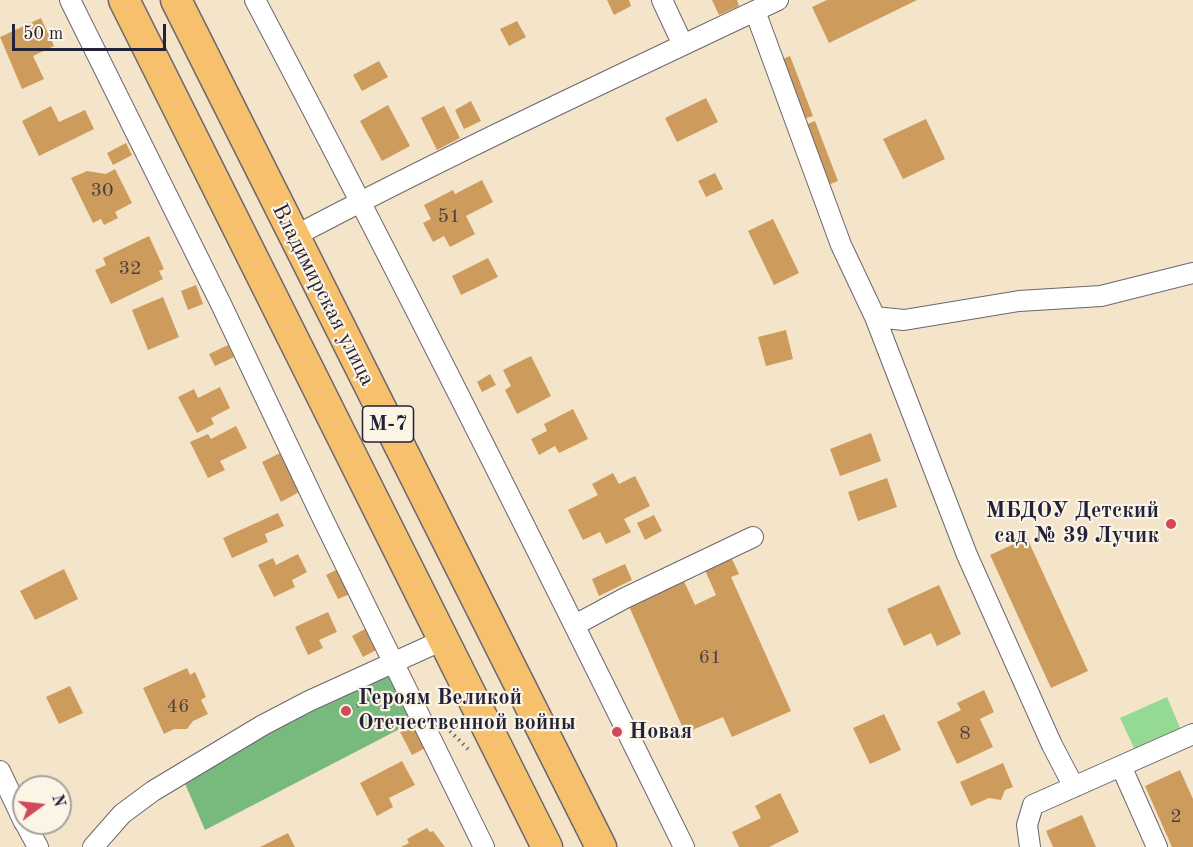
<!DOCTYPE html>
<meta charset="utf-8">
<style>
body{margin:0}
#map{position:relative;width:1193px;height:847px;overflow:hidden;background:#f4e4c9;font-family:"Old Standard TT",serif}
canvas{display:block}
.north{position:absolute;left:12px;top:775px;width:60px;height:60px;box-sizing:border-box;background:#fcf5e5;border:2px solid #a5a1a1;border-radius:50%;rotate:75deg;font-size:16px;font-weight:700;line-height:24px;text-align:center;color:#22223b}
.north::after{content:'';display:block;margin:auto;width:21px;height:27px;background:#d1495b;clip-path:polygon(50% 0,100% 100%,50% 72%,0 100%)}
.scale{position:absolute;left:12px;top:24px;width:154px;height:27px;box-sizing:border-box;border:3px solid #22223b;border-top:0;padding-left:8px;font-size:18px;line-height:21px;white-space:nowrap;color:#22223b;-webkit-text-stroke:4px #fcf5e5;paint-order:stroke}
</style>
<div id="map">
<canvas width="1193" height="847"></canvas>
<div class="north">N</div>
<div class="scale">50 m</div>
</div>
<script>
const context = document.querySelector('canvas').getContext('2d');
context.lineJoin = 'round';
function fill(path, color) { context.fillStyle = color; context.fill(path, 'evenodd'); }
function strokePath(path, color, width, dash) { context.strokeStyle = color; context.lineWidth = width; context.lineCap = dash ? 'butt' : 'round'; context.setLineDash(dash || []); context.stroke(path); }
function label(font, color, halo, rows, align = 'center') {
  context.font = font + ' "Old Standard TT",serif'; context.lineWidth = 4.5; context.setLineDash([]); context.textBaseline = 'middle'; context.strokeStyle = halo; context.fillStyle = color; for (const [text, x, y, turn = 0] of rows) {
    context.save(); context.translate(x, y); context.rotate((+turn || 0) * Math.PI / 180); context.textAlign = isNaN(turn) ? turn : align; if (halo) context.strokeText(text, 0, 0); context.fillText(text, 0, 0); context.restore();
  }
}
fill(new Path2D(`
 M1167,697L1181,730L1135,750L1120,718Z`), '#95da93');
fill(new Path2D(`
 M392,667L417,720L205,830L183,779Z`), '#78ba7d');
fill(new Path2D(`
 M607,0H629L631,6L614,15Z
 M712,0H737L739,6L719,15Z
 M827,0H917L829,43L812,7Z
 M41,18L54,46L33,56L44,79L22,89L0,37Z
 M517,21L526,37L509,46L500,29Z
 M790,56L813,116L803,119L780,60Z
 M379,61L388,77L362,91L353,75Z
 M706,98L718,122L677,142L665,118Z
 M471,101L481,121L464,129L455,110Z
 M388,105L410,146L382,161L360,121Z
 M51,106L59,122L85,110L94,129L39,156L22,121Z
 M444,106L460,138L437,150L421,118Z
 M926,119L945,159L903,179L883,139Z
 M815,121L838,181L828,185L805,125Z
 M126,143L132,155L113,165L107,153Z
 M115,169L132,203L115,212L118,218L104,225L101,219L93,223L71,178L87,171L106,174Z
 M715,173L723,189L706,197L698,181Z
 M482,180L493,202L466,216L475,234L450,247L444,236L433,242L423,223L431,219L424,205L453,190L455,194Z
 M773,219L799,273L774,285L748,231Z
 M149,236L164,269L159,271L163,279L111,304L95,270L106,265L103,258Z
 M488,258L498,277L461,295L452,276Z
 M196,285L203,304L188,310L181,291Z
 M163,297L179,337L148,350L132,310Z
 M786,330L793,359L766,366L758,337Z
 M228,345L234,357L215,366L209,354Z
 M531,356L551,396L517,414L505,390L511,386L503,370Z
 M490,374L496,385L482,392L477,382Z
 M220,387L230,408L211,418L214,424L197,433L178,397L194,389L198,398Z
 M573,409L588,439L559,453L555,446L539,455L531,439L547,431L544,424Z
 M236,426L247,448L220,461L225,470L208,478L190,442L208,434L211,439Z
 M871,433L881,461L840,476L830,449Z
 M280,453L299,492L281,502L262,462Z
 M613,473L619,484L635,476L650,506L624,519L631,532L606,544L600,532L583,540L568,510L598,495L592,484Z
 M887,478L897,507L858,521L848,492Z
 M278,513L284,526L265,534L268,542L232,558L223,538Z
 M654,515L662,531L645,540L637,523Z
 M1027,538L1088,671L1051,688L990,555Z
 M298,554L307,572L292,580L295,587L274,597L258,565L273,558L276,565Z
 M732,559L739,574L731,577L791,711L732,737L723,717L685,733L628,604L683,579L695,605L716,595L705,570Z
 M625,564L632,580L599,596L592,579Z
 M64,569L78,599L35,620L20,591Z
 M338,569L350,594L338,599L326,575Z
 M939,585L961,634L937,646L931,633L904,646L887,609Z
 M328,612L337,632L319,640L323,648L308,655L295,627Z
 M367,628L378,649L363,657L352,636Z
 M187,668L190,675L195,672L206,697L201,700L208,714L193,721L187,729H174L164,734L143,688Z
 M70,686L83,713L59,724L46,697Z
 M984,690L994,712L980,719L993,747L957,764L937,722L961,710L957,703Z
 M884,714L901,750L870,764L853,728Z
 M418,724L429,746L412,755L400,732Z
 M402,761L415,785L389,798L393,807L377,816L360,783Z
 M1003,763L1013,787L1005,790L1001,800L989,798L971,806L960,782Z
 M1180,770L1193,799V847H1172L1145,786Z
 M780,793L799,832L769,847H739L732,832L761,818L755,806Z
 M1082,815L1096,847H1053L1046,831Z
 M427,828L430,832L433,831L445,847H401L409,843L407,839Z
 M288,833L295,847H260Z`), '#cd9c5d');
const minor = new Path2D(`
 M70,0L220,302L320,513L484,847
 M255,0C403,280 544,563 684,847
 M662,0L683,45
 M755,11L841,245L875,317L967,555L1052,745L1074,787
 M293,237C452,153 616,77 778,0
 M875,317L904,320L1019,301L1101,296L1193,273
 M575,625L625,598L753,537
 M1121,766L1157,847
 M0,771L24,822
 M25,823L38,847
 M93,847L122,814L153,791L263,725L309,701L443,640
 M1030,847L1027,825L1033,805L1193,734`);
const highway = new Path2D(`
 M124,0L547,847
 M176,0L601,847`);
strokePath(minor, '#6c666d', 22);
strokePath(highway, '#6c666d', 33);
strokePath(new Path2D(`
 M346,711L386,692
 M450,731L468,749`), '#6c666d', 4, [1.5, 4.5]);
strokePath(minor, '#fff', 20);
strokePath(highway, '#f7c06c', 30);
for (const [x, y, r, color] of [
 [1171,524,6,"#d1495b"],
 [346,711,6,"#d1495b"],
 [617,732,6,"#d1495b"]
]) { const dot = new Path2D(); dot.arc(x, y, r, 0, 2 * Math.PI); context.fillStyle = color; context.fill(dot); strokePath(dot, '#fcf5e5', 2); }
label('20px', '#4d4044', null, [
 ["30",102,191],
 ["51",449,217],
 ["32",130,269],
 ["61",710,658],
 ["46",178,707],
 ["8",965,734],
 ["2",1176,817]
]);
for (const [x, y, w] of [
 [388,424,51]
]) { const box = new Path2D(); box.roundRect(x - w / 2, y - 18, w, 36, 4.5); context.fillStyle = '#fcf5e5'; context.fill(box); strokePath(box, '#22223b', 1.5); }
label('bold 21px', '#22223b', null, [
 ["М-7",388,424]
]);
label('22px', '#22223b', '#fcf5e5', [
 ["Владимирская улица",323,295,63]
]);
label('bold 22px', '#22223b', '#fcf5e5', [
 ["МБДОУ Детский",1159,511,"right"],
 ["сад № 39 Лучик",1159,536,"right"],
 ["Героям Великой",358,698],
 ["Отечественной войны",358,723],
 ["Новая",629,732]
], 'left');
</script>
